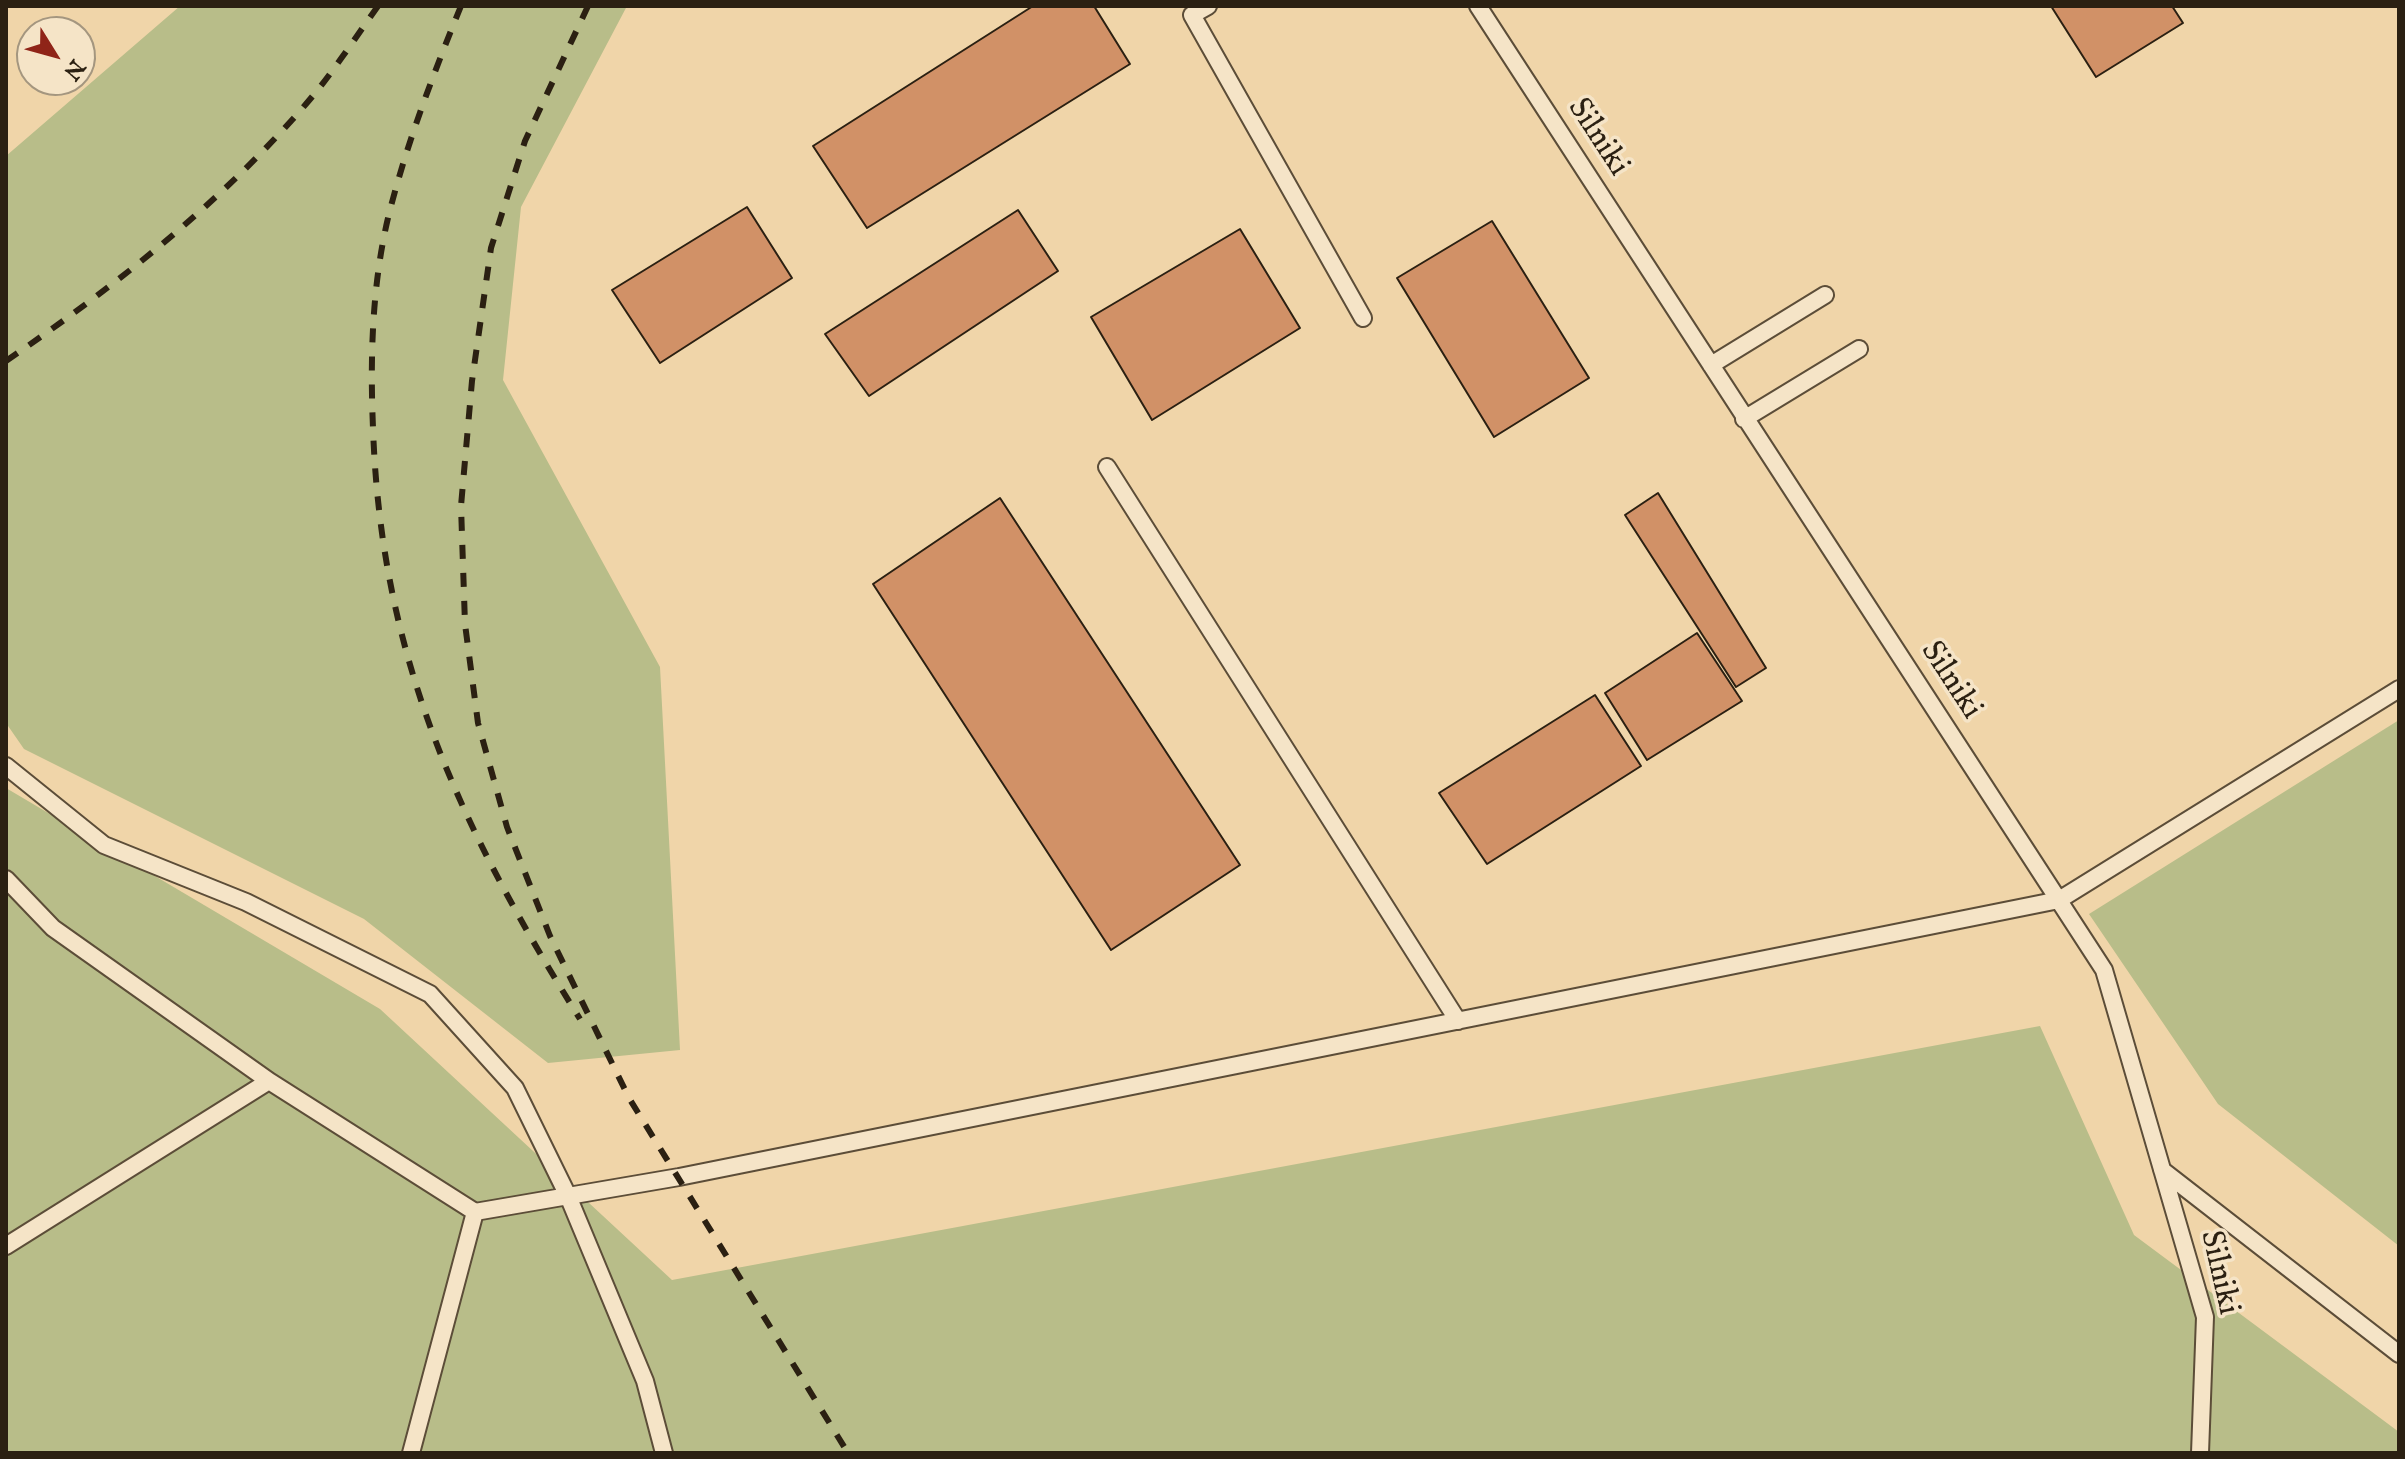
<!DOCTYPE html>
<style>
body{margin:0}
#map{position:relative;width:2405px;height:1459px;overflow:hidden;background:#f0d5a9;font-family:"IM FELL English",serif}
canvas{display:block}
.frame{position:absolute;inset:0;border:8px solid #2b2012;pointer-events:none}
.north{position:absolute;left:16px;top:16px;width:80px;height:80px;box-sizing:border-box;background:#f5e4c7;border:2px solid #a4967f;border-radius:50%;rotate:127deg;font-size:22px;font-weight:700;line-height:32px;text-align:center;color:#2b2012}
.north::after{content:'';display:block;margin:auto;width:28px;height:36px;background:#8f2418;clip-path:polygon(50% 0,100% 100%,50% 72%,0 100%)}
</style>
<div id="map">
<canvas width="2405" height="1459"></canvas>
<div class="frame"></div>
<div class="north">N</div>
</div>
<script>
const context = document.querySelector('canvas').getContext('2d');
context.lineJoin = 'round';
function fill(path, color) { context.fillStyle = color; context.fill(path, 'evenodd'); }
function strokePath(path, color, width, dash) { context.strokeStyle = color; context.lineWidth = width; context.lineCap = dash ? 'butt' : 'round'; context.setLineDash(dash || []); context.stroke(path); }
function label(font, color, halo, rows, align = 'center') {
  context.font = font + ' "IM FELL English",serif'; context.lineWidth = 7; context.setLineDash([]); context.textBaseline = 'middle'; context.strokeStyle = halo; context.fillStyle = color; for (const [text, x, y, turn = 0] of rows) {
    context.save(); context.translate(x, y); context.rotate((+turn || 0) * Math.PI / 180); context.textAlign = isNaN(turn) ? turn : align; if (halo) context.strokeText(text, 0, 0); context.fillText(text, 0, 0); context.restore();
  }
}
fill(new Path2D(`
 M180,6H627L521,207L503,380L660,667L680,1050L548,1063L364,919L24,749L6,723V156Z
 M2399,720V1246L2218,1104L2089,914Z
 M6,788L380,1009L672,1280L2040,1026L2134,1235L2399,1432V1453H6Z`), '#b8bd89');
const building = new Path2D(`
 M1033,6H1094L1130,64L867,228L813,146Z
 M2051,6H2172L2183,23L2096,77Z
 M747,207L792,278L660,363L612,290Z
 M1018,210L1058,271L869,396L825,334Z
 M1492,221L1589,378L1494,437L1397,278Z
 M1240,229L1300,328L1152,420L1091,317Z
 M1658,493L1766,668L1736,687L1625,515Z
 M1000,498L1240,865L1111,950L873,584Z
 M1697,633L1742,701L1647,760L1605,693Z
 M1595,695L1641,766L1487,864L1439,793Z`);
fill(building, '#d19167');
strokePath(building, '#2b2012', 2);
const lane = new Path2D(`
 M1208,6L1192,15L1363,318
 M1478,6L2104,970L2205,1317L2200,1453
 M1711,365L1825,295
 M1744,419L1859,349
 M1107,467L1458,1021
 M6,766L104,845L246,902L430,994L515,1088L568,1196L645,1381L664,1453
 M6,879L53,928L269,1081
 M2162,1170L2399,1354
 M6,1246L269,1081L475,1212
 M411,1453L475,1212L679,1177L2059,900L2399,689`);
strokePath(lane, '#5c4d38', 20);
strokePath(lane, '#f5e4c7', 16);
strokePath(new Path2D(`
 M461,6C433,75 406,145 388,218C372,286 370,358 373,428C381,659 460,827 580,1019
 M588,6L525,141L491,248L472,381L461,506L465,624L478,723L507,827L550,936L629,1098L848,1453
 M6,361C114,287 220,204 306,104C332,74 355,38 378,6`), '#2b2012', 6, [14, 14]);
label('32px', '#2b2012', '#f5e4c7', [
 ["Silniki",1597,138,57],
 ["Silniki",1950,681,57],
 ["Silniki",2218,1273,77]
]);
</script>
